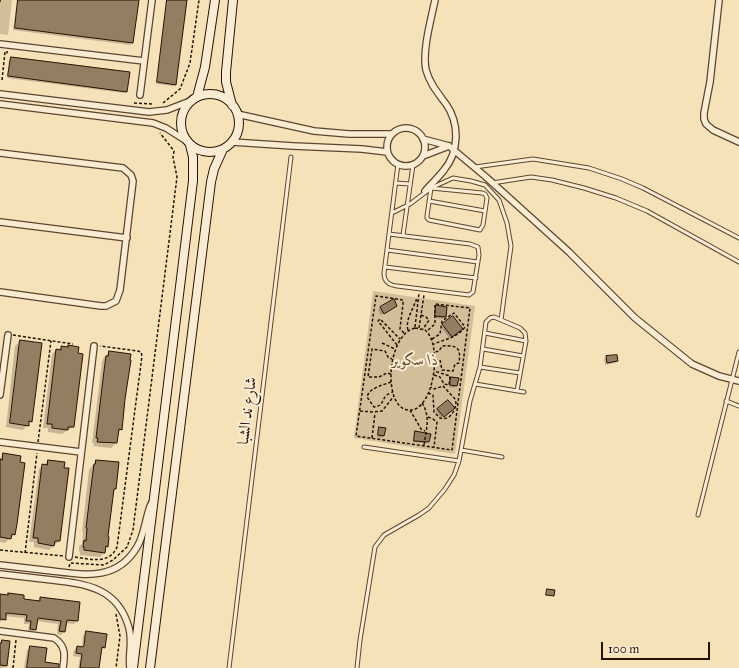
<!DOCTYPE html>
<meta charset="utf-8">
<style>
body{margin:0}
#map{position:relative;width:739px;height:668px;overflow:hidden;background:#f6e2b9;font-family:"IM FELL Great Primer",serif}
canvas{display:block}
.scale{position:absolute;left:601px;top:642px;width:109px;height:18px;box-sizing:border-box;border:2px solid #291102;border-top:0;padding-left:5px;font-size:12px;line-height:14px;white-space:nowrap;color:#291102;-webkit-text-stroke:3px #f9ecd2;paint-order:stroke}
</style>
<div id="map">
<canvas width="739" height="668"></canvas>
<div class="scale">100 m</div>
</div>
<script>
const context = document.querySelector('canvas').getContext('2d');
context.lineJoin = 'round';
function fill(path, color) { context.fillStyle = color; context.fill(path, 'evenodd'); }
function strokePath(path, color, width, dash) { context.strokeStyle = color; context.lineWidth = width; context.lineCap = dash ? 'butt' : 'round'; context.setLineDash(dash || []); context.stroke(path); }
function label(font, color, halo, rows, align = 'center') {
  context.font = font + ' "IM FELL Great Primer",Amiri,serif'; context.lineWidth = 4; context.setLineDash([]); context.textBaseline = 'middle'; context.strokeStyle = halo; context.fillStyle = color; for (const [text, x, y, turn = 0] of rows) {
    context.save(); context.translate(x, y); context.rotate((+turn || 0) * Math.PI / 180); context.textAlign = isNaN(turn) ? turn : align; if (halo) context.strokeText(text, 0, 0); context.fillText(text, 0, 0); context.restore();
  }
}
fill(new Path2D(`
 M0,0H12L8,35L0,34Z
 M373,291L475,306L455,454L354,438Z`), '#d3be9a');
fill(new Path2D(`
 M17,0H138L132,43L130,45L13,30Z
 M166,0H186L175,84L173,86L156,84Z
 M11,58L127,91L124,93L7,78L9,60Z
 M396,306L381,315L378,310L380,308Z
 M437,306L446,307L445,317L443,319L434,318L435,308Z
 M443,325L459,331L449,338L441,327Z
 M20,341L31,421L23,430L6,427L15,346Z
 M62,347L73,427L62,434L48,432V428H43L52,354L56,350H59Z
 M109,352L124,399L121,429L118,433L116,443L111,448L93,446L94,443H92L102,362L104,357Z
 M616,356L617,361L615,363L605,365L604,359L606,357Z
 M451,378L457,386L454,388L449,387V380Z
 M438,409L451,410L441,418L436,411Z
 M380,428L383,435L381,438L377,437L378,430Z
 M416,433L428,441L427,443L413,442L414,434Z
 M4,454L14,534L5,543L0,542V458Z
 M48,461L59,541L49,550L34,547V542H29L39,469Z
 M96,461L115,488L113,491L107,537V546L105,548L104,553L100,557L80,555V552L79,551V546L82,544L83,532H82L89,470Z
 M9,594L22,600L37,601L40,598L77,621L74,624L66,623L64,632L61,635L57,634L58,624L37,621L36,629L32,632H28L29,624H24V618L5,616V619L0,622V595L7,596Z
 M87,632L104,647L101,651L99,668H78L80,657L73,656L74,650L77,647L82,648L83,635Z
 M2,641L6,666L3,668H0V643Z
 M30,647L46,649L44,663L56,668H24L27,650Z`), '#0003');
const building = new Path2D(`
 M18,0H139L133,43L15,28Z
 M167,0H187L176,85L157,82Z
 M11,57L130,72L127,92L8,76Z
 M394,299L397,306L384,314L380,307Z
 M436,305L447,307L446,317L435,316Z
 M453,316L463,329L452,337L442,324Z
 M20,340L42,343L32,422L29,421V426L10,423Z
 M68,345L79,347L78,353L83,354L74,427H68V430L52,428V424H47L56,349L61,350V346L68,347Z
 M109,351L131,354L130,360H131L125,399L122,430L119,429L117,443L97,442L98,438H96L104,371L106,356H108Z
 M617,355L618,361L607,363L606,356Z
 M451,377L459,378L457,386L450,385Z
 M448,400L455,408L444,417L437,409Z
 M379,427L386,428L384,436L378,435Z
 M415,431L431,434L429,442L414,441Z
 M3,453L21,456L20,462L25,463L17,524L15,535L12,534L11,539L0,537V459L2,460Z
 M48,460L65,462L64,468H69L60,541H55L54,546L38,543V538H33L42,464L47,465Z
 M96,460L119,462L116,489H114L108,536L109,537L108,547L106,546L105,553L84,550V547H83L84,540L86,541L87,528H86L90,495L94,464H95Z
 M547,589L555,590L554,596L546,595Z
 M8,593L24,595V599L40,601V597L80,602L78,621L67,620L65,632L59,631L61,621L38,618L36,630L30,629L31,621H26L27,615L6,613V620L0,619V594L8,595Z
 M86,631L107,634L105,648L102,647L99,668H80L82,654L76,653L77,646L83,647L84,645Z
 M2,640L10,641L7,666L0,665V643H1Z
 M30,646L47,648L45,662L59,664V668H27Z`);
fill(building, '#947e61');
strokePath(building, '#291102', 1);
const service = new Path2D(`
 M475,167L533,159L589,168L622,179L643,188L739,238
 M396,183L410,184
 M492,183L531,177L552,180L584,188L616,198L647,211L739,262
 M429,201L485,211
 M392,213L410,204L431,188L482,193L485,194L487,198L483,225L480,230L429,220L427,218V216L431,188L453,178L471,181L485,185L499,200L507,223L511,246L501,320
 M389,234L470,244L478,247L479,255L473,292L469,295L397,286C389,285 384,282 384,273L398,164
 M403,235L413,165
 M387,250L478,262
 M385,267L476,278
 M485,333L526,341
 M483,349L523,356
 M480,367L520,373
 M475,384L524,392
 M726,401L739,406
 M364,447L459,461
 M461,450L502,457
 M698,515L739,352
 M229,668L291,157
 M357,668L360,640L375,547L384,535L419,515L429,508L445,489L454,475L459,461L470,401L480,367L486,322L490,318L494,317L520,328L525,333L526,341L517,391`);
const minor = new Path2D(`
 M719,0L710,82L704,113V119L706,124L713,130L739,142
 M0,44L144,61
 M0,94L149,112L167,110L193,100
 M140,95L152,0
 M0,104L153,123L166,128L188,142
 M237,114L314,131L349,134H391
 M387 147a19 19 0 1 1 38 0a19 19 0 1 1-38 0Z
 M232,142L293,146L362,149L387,152
 M449,146L486,177L569,252L635,318L692,364L719,376L739,381
 M0,153L123,168L131,175L133,181L120,290L116,301L106,306H101L0,292
 M423,156L449,146L423,139
 M425,191C431,184 438,178 444,170C459,152 460,124 446,104C438,93 430,84 426,70C422,51 431,20 435,0
 M0,222L127,238
 M0,395L8,335
 M0,442L81,452
 M69,557L94,346
 M0,565C17,567 35,569 52,571C85,575 117,581 137,547C145,534 145,518 151,504
 M0,574C17,576 35,578 52,580C87,584 118,588 129,628C133,642 128,655 130,668
 M0,631L54,638C66,646 65,655 63,668`);
const secondary = new Path2D(`
 M181 123a29 29 0 1 1 58 0a29 29 0 1 1-58 0Z
 M197,97L205,67L215,0
 M232,105L226,82V72L233,0
 M133,668L193,181V157L190,145
 M150,668L211,182L214,169L223,149`);
strokePath(service, '#5c4530', 5);
strokePath(minor, '#5c4530', 8);
strokePath(secondary, '#291102', 10);
strokePath(new Path2D(`
 M0,2V0
 M2,80L5,52L7,53V51
 M134,103L154,104
 M163,103L180,89L190,63L199,0
 M421,315L426,317L429,320L423,329
 M415,327L419,293
 M415,328L425,330C444,345 433,414 408,410C382,407 387,334 415,328Z
 M419,328L424,295
 M408,330C405,320 413,310 416,300L418,301
 M404,333L400,329L403,304V300L376,296L356,436L452,450L470,308L435,304V324L427,331
 M13,335L73,344
 M432,339L440,334L442,321L454,313L465,327C457,338 445,339 434,344
 M382,343L395,349
 M397,345L378,321L380,319L400,339
 M435,360H440L442,370L453,371L455,364L459,363C461,348 458,345 442,346L439,351L435,352
 M391,374L387,373L379,377H368L372,349L385,351L388,357L392,359
 M434,375L440,377L444,384L449,385L450,376L434,371
 M391,382C383,385 369,388 367,397L374,407C384,406 381,400 387,395C388,394 392,392 393,392
 M428,393L433,395L434,412L440,418C450,421 455,411 456,403L455,399L443,386L434,389L431,387
 M422,403C431,417 426,430 424,445
 M410,410L421,429L425,431
 M360,411L373,412L382,411L394,396
 M428,417L433,419L437,422L434,447
 M372,438L375,413
 M38,442L51,341
 M0,550L64,556
 M25,553L37,453
 M75,557C91,559 109,565 117,547L142,356L141,352L138,351L100,346
 M69,567L70,563L104,565L113,560L127,547L133,530L177,177L173,157L174,151L160,133
 M116,614L120,636L116,668
 M13,668L16,640`), '#291102', 1.5, [3, 2]);
strokePath(service, '#f9ecd2', 3);
strokePath(minor, '#f9ecd2', 5.5);
strokePath(secondary, '#f9ecd2', 8);
label('italic 16px', '#644e37', '#f9ecd2', [
 ["ذا سكوير",415,361]
]);
label('16px', '#291102', '#f9ecd2', [
 ["شارع ند الشبا",248,411,-83]
]);
</script>
